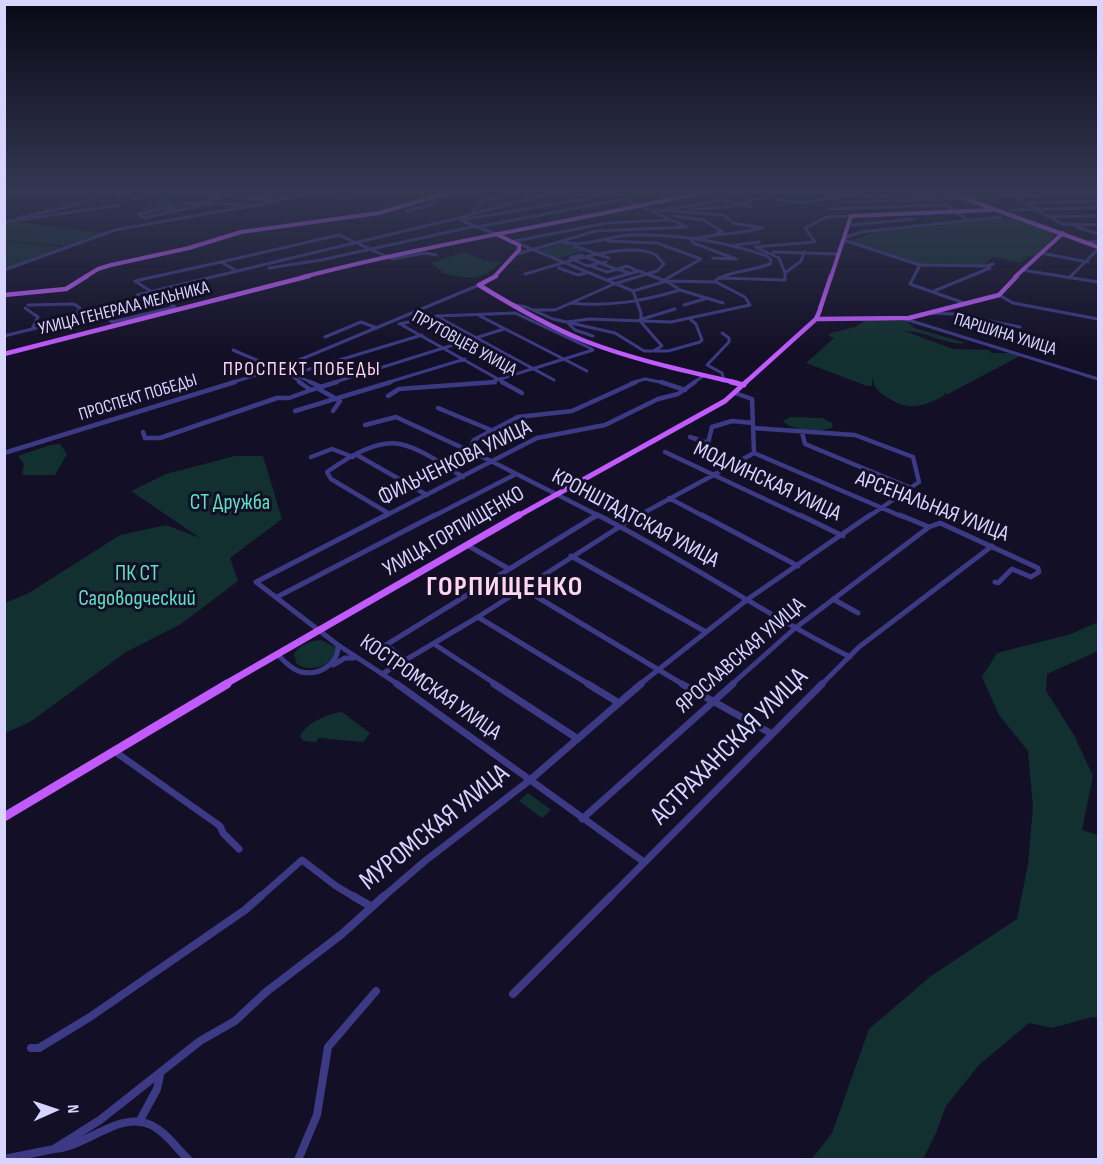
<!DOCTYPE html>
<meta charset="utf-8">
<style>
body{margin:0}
#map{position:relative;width:1103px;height:1164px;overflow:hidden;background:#130f26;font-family:"Sofia Sans Condensed",sans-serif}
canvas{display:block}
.frame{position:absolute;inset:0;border:6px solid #d9d4ff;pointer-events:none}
.north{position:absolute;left:24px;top:1080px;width:60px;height:60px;-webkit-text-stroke:4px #130f26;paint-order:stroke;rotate:87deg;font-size:16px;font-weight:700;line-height:24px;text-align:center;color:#d9d4ff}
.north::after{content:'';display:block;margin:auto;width:21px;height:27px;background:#d9d4ff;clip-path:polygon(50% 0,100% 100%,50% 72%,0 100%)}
</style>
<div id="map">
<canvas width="1103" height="1164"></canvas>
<div class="frame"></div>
<div class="north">N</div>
</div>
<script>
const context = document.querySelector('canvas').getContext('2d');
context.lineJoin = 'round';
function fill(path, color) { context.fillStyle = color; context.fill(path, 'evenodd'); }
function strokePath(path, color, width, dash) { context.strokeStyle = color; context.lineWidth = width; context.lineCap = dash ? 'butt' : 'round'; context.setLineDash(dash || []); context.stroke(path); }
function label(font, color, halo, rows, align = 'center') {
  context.font = font + ' "Sofia Sans Condensed",sans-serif'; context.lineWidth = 6; context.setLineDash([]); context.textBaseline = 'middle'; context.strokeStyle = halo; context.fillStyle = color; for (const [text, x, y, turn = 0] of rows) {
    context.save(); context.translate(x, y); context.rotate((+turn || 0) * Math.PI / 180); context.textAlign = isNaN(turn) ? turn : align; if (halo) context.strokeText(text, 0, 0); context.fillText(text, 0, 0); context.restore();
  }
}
fill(new Path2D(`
 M159,192H163L158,194L159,197H174V205H179L180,201L199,205L167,213L166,211L177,207L150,211L140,209L154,204L157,199L148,200L149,197L144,195Z
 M774,192H875L879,194L824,197L807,202H787L769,194Z
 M1007,218C1020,219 1047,226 1054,236L1034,257L1028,256L1021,263L993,257L984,265L920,264L850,241L875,232Z
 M11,221L102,233L65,246L5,240V223Z
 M5,241L63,247L5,269Z
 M563,243L584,251L559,258L539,250Z
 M464,252L485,261L499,262V264C481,283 465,278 441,273L442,271L431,263Z
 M865,320L906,321L914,328L966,343C947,346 924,330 904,331L953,349L989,350L992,353H1009L1020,356L948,394L943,393L945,395C924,407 909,411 888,398C878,392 874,388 872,376V386H867L806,363L834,338L828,335L831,333L855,327Z
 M790,417L822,418L832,423L833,427C822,433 791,431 783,421Z
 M60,444L67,454L55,475H22L24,464L18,456L50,445Z
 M235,456H263L282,519L230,558L238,581L181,624L126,652L30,722L5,733V603L29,593L120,535L166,525L200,538L131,491L166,474Z
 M1098,622V651L1047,674L1046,691L1074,735L1093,776L1082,830L1098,835V1018L1092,1017L1052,1028L1029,1023L979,1065L946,1106L936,1133L923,1159H812L832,1133L869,1029L931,976L1017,919L1028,864L1033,807L1028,751L999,715L982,677L997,653L1071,634Z
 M321,640L335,647L337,651L334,660C321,667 309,673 296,663L294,654C300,644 310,641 321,640Z
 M342,712L370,733L363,742L319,738L316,742L304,741L300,737C303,724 330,713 342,712Z
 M528,793L551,810L542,818L519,801Z`), '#12302f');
strokePath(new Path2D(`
 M178,192L277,201
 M331,192L346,199
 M625,192H655
 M1005,192L1062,224L1098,225
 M701,193L751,207
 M117,196L132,192
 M262,197L280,192
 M437,197L462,192
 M137,200L136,198L156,192
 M276,200L327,192
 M776,200L807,203L834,197L931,194
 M848,202L1098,194
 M183,203L250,205
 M1025,203L1098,201
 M946,204L968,221
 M174,207L138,214L144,218L194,207L223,196
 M668,209L702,204L743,192
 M691,209L727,207L766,196
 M829,209L948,205
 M656,210L724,215L733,223L762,228
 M1010,210L1098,208
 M406,211L430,205L435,198
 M471,214L481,202L513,192
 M674,216L703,220L722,231L717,233
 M1050,217L1098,216
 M18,218L68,207L110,192
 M461,220L625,192
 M462,221L496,234
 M4,222L120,205
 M852,225L914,219
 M477,227L624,199L687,227
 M1077,227L1098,234
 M696,238L692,240L693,243L736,259L713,258
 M697,238C718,234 737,234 758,229
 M844,238L861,232L1001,217
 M843,240L920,265L986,266L993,264
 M515,241L607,223L669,220
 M608,241L657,243L701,259L666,279L667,281L633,291
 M515,242L633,291L641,313V322L662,346L655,350
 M563,242C586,248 608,236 631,235C678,234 723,241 767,256L771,260L770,264C753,271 734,270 717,279L716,282L745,297L750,305L671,322L589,319L567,322L575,330L593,336
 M815,242L805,228L827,217L851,216
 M1088,242L1098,241
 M736,245L759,242
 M574,246L609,258
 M773,252L838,254
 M1041,253L1088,262
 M514,255L596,231L687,227
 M606,262L600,263L616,269
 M600,263L587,266L570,258L580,255L602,263
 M920,265L910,284L967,304
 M591,266L607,272L618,269
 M269,268L321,260L476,226
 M559,268L578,275L586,273
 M4,270L115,230L279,201
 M1022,270L1098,282
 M237,271L221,262L339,235L392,259L425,253L436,255
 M629,273L618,269L627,266L636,270
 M785,273L779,258L755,247L815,242
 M525,274C555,266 625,240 654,254C658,256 661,261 664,264L657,271L614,284L555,310H533
 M719,278L785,280V273L801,261L804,252
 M1069,278L1098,249
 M607,280L639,271L668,282L680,290L723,303
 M135,281L221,262
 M668,281L716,282
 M934,291L990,268
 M137,295L463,217L554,192
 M999,295L1013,303L1098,319
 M571,303C610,307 643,301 680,290
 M510,304L526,307L553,319L615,333L644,351H668L700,342L702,340L696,324L691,320
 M28,305L74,304L80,308L75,318
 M684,305L708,298
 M25,308L38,317L32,329
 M932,313L954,314L1020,327
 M478,315L587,371
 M105,316L112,322L175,307L135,281
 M438,317L554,380
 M905,319L1098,379
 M639,320L675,309
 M399,324L437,316L515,313L592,349
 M402,325L505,383
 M722,333L729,338V342L707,365L722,373L724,380
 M4,336L101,312L105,316L79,324L57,323
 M325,337L361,322L377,328
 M233,350L275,368
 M280,368L302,383
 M290,375L422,335
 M295,375L313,383
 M230,383L280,368L479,285
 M332,383L504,329
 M386,383L465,359
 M487,383L593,350
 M631,383L645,379L665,383
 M693,383L705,375`), '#3d3a85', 3);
strokePath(new Path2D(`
 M299,382L311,390L317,388L340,401L333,411
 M310,382L319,386
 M502,382L522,393
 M661,382L685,390
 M317,388L337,382
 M388,396L399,389L495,382
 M438,408L491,430
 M295,411L391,382
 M365,425L396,417L493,462L601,517
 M753,428L855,435L913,457L919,482L868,517
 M143,432L145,438H160L277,398H289L311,390
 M802,432L805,444L911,488
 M690,437L708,443L712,427L732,421L753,423
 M469,451L474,440L518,417L572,411L636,382
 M665,452L803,517
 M4,453L235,382
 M754,453L903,517
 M357,455L427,495
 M311,457L332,449L353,457
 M669,498L705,517
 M388,513L331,479L327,472C345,459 377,439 400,444C423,449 444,466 463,477
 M383,517L537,438L605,425L658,399L678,394L695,382
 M432,517L516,474
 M595,517L598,515
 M636,517L754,453L752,399L735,393`), '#3d3a85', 4.5);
strokePath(new Path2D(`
 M386,515L256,582L338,645L399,685
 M598,515C684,559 764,614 850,657
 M702,515L798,566
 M800,515L843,536
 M900,515L929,527L940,523L1038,568L1039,572L1031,577L1012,569L998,583L995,582
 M467,545L509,569
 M571,556L706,632
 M522,588L684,685
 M277,597L435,515
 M833,599L858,613
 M478,617L590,685
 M434,644L497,685
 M278,655C284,661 292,670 301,672C319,676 339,664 338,645
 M406,660L386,645L597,515
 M333,665L345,658H354
 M382,674L478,617L638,515
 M639,685L748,599L870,515
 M731,685L794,629L929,527
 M821,685L859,647L992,546`), '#3d3a85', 5);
strokePath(new Path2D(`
 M397,684L644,862
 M494,684L578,739
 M588,684L619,703
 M682,684L772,734
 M114,751L220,826L223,833L239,849
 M582,819L733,684
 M259,898L302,860L336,886L356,898
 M382,898L425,861L530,780L641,684
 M609,898L822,684`), '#3d3a85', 7);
strokePath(new Path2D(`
 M353,896L372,907
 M513,994L611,896
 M31,1048H39L90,1017L245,910L261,896
 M139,1122L157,1089L160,1075
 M54,1149C87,1147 119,1110 151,1125C166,1132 177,1149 189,1160
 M4,1159L54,1149L100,1120L200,1041L235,1021L266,992L342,934L384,896
 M298,1160L317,1115L328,1047L376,991`), '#3d3a85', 8);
strokePath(new Path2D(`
 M947,192L1098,247
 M85,277L98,269L111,265L189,248L241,232L379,213L450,192
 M303,277C435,243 571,222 704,192
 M494,277L519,250V245L496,234
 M831,277L851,216L992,210
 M1015,277L1063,233`), '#c25bff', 4);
strokePath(new Path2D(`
 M479,285C513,306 548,326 585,341C634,360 686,371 737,383
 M479,285L496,276
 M4,295L66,289L87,276
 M820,309L831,276
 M816,319L909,318L999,295L1017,276
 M4,354L309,276
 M745,383L816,319L820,310`), '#c25bff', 4.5);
strokePath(new Path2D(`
 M731,382L744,385
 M516,517L725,401L746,382`), '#c25bff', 5);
strokePath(new Path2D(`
 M224,685L519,515`), '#c25bff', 7);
strokePath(new Path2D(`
 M4,817L227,684`), '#c25bff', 9);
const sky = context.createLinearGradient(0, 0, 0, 355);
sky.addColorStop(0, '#0a0815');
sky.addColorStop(0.54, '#333752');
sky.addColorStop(1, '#33375200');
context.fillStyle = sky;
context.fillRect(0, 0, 1103, 355);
label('18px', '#d9d4ff', '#130f26', [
 ["УЛИЦА ГЕНЕРАЛА МЕЛЬНИКА",124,309,-14],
 ["ПАРШИНА УЛИЦА",1005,335,17],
 ["ПРУТОВЦЕВ УЛИЦА",464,344,29],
 ["ПРОСПЕКТ ПОБЕДЫ",138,398,-17]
]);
context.letterSpacing = '1.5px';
label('20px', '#ffd6f0', '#130f26', [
 ["ПРОСПЕКТ ПОБЕДЫ",302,370]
]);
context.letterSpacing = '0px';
label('22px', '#d9d4ff', '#130f26', [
 ["ФИЛЬЧЕНКОВА УЛИЦА",455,463,-26],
 ["МОДЛИНСКАЯ УЛИЦА",767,482,25],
 ["АРСЕНАЛЬНАЯ УЛИЦА",932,507,21],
 ["КРОНШТАДТСКАЯ УЛИЦА",635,519,28],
 ["УЛИЦА ГОРПИЩЕНКО",454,532,-30],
 ["ЯРОСЛАВСКАЯ УЛИЦА",741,656,-41],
 ["КОСТРОМСКАЯ УЛИЦА",430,688,35]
]);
label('22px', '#5fe0c0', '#130f26', [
 ["СТ Дружба",230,503],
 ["ПК СТ",137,574],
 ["Садоводческий",137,599]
]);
label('27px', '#d9d4ff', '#130f26', [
 ["АСТРАХАНСКАЯ УЛИЦА",730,747,-45],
 ["МУРОМСКАЯ УЛИЦА",435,828,-39]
]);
context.letterSpacing = '1.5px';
label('bold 28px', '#ffd6f0', '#130f26', [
 ["ГОРПИЩЕНКО",505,588]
]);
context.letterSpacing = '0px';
</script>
